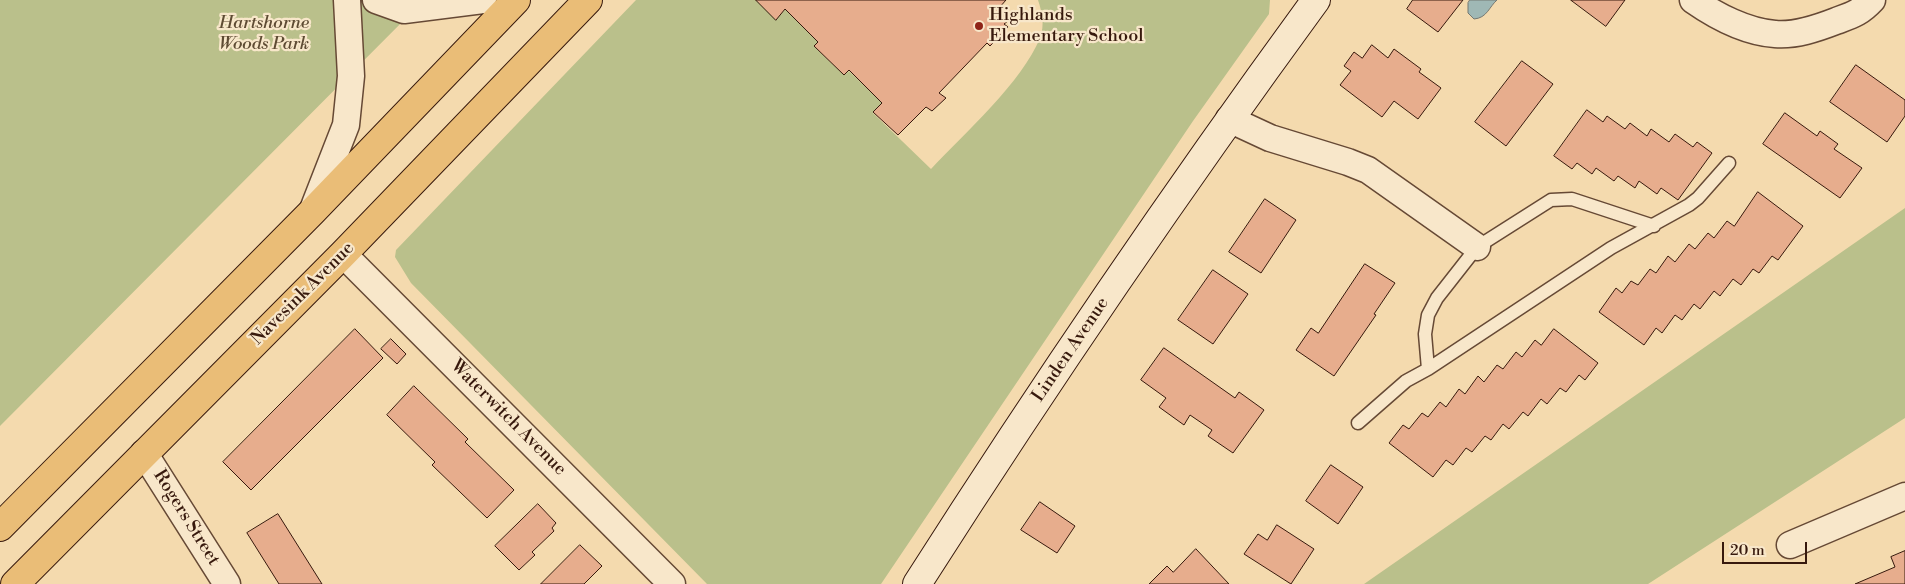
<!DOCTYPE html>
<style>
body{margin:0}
#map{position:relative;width:1905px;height:584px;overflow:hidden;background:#f4daae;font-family:"Libre Bodoni",serif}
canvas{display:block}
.scale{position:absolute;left:1722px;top:542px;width:85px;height:22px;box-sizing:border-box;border:2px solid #37190d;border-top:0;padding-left:6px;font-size:15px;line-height:18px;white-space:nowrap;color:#37190d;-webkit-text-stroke:4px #f8e7ca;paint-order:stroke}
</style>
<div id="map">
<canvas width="1905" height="584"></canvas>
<div class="scale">20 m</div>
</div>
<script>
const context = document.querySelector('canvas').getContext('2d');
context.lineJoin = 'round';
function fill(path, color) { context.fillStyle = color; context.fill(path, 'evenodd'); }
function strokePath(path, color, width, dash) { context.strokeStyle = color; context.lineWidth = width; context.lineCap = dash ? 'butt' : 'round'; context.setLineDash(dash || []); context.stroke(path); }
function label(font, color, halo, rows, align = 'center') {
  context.font = font + ' "Libre Bodoni",serif'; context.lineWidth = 4.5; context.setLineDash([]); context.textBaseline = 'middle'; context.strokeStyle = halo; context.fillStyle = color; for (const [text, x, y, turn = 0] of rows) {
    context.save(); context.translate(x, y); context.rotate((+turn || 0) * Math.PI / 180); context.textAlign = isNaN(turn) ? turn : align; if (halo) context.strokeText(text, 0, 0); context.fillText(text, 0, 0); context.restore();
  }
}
fill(new Path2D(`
 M0,0H424L0,426Z
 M636,0H756L776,19L785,9L818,42L814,46L844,75L849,71L882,103L873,113L931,169C965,133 1022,82 1040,38C1045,25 1042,12 1038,0H1270L1269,14L1193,121L881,584H707L411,283L395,257L396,250Z
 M1905,208V418L1648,584H1364Z`), '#bac08b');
const water = new Path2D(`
 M1470,0H1497C1489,7 1487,18 1474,19L1468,13V3Z`);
fill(water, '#9fb8b5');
strokePath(water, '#757872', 1);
const building = new Path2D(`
 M756,0H1006L999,8L1011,19L1004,24L1008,27L990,46L987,43L939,93L946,98L932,111L926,107L898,135L873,112L882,103L849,70L844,75L814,46L818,42L785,9L776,20Z
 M1413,0H1463L1438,32L1407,9Z
 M1571,0H1625L1606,26Z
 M1372,45L1388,58L1394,49L1421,69L1419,72L1441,88L1418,119L1394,101L1382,117L1340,85L1351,71L1344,66L1354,52L1362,58Z
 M1522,61L1553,84L1506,146L1475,122Z
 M1856,65L1905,100V116L1887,142L1830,102Z
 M1587,110L1603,122L1607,116L1625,129L1630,123L1647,136L1651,129L1669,142L1675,134L1693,147L1697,142L1712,153L1678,200L1661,188L1657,194L1639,181L1635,188L1618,176L1614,181L1596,168L1592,174L1577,163L1572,169L1554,156Z
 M1785,113L1817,136L1820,131L1838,144L1834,149L1862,168L1840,198L1763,144Z
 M1758,192L1803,226L1778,260L1772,256L1759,273L1753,269L1741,285L1733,279L1720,296L1714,291L1700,309L1694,304L1682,320L1675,315L1662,333L1656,328L1644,345L1599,312L1616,288L1622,293L1631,281L1638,285L1650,269L1656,273L1668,256L1675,262L1689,244L1695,249L1708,233L1714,238L1727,221L1734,226Z
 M1265,199L1296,220L1261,273L1229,252Z
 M1365,264L1395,283L1374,314L1376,315L1334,376L1296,350L1311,328L1318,333Z
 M1213,270L1248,294L1213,344L1178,320Z
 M355,329L383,358L251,490L223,462Z
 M1554,329L1598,363L1585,380L1579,375L1566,392L1560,388L1547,404L1541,399L1528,416L1523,412L1509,429L1503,424L1491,440L1485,436L1472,452L1466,448L1453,465L1446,460L1433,477L1389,443L1403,425L1409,429L1422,413L1428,417L1440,402L1446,407L1459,389L1465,394L1478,376L1484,382L1497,365L1503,369L1516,352L1522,357L1535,340L1541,345Z
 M391,339L406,354L397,364L381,349Z
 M1164,348L1235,398L1239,392L1264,410L1233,453L1208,436L1212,430L1190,415L1184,425L1159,407L1166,398L1141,380Z
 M414,386L468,439L465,442L514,490L487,518L432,465L435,462L387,415Z
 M1331,465L1363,487L1338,524L1306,501Z
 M1040,502L1075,526L1057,553L1021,530Z
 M538,504L556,523L552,528L554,531L532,552L535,555L519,570L495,546Z
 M278,514L322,584H279L247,533Z
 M1277,525L1314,549L1291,584L1244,554L1258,534L1267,540Z
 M580,545L602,566L584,584H541Z
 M1196,549L1229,584H1149L1167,566L1173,572Z
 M1905,551V584H1855L1895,567L1891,557Z`);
fill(building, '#e7ad8d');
strokePath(building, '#37190d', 1);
const lane = new Path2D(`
 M1428,369L1425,334L1428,315L1437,298L1477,247L1551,200L1572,199L1654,226
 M1358,423L1406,381L1428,369L1611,248L1689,205L1698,198L1729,163`);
const street = new Path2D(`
 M376,0L404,10L483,0
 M1693,0C1716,16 1747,32 1775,34C1795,36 1818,28 1836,21C1852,15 1860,13 1872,0
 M1229,119L1270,138L1348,162L1368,170L1477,247
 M312,212L346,125L351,76L347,0
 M343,254L672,584
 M144,453L227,584
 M1790,545L1905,496`);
const secondary = new Path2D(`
 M917,584C1044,385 1177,190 1316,0`);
const highway = new Path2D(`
 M0,527L312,212L516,0
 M15,584L343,254L588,0`);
strokePath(lane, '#664935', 15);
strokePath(street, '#664935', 29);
strokePath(secondary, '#37190d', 30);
strokePath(highway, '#37190d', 30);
strokePath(lane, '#f8e7ca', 12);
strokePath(street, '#f8e7ca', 26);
strokePath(secondary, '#f8e7ca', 28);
strokePath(highway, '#eabd77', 28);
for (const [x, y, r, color] of [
 [979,26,5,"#8f2418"]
]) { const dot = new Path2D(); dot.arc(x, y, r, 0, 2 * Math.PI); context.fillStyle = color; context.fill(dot); strokePath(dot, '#f8e7ca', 2); }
label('18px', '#37190d', '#f8e7ca', [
 ["Highlands",989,16],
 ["Elementary School",989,37]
], 'left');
label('italic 18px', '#5e4b33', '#f8e7ca', [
 ["Hartshorne",264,24],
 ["Woods Park",264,45]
]);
label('18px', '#37190d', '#f8e7ca', [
 ["Navesink Avenue",303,294,-45],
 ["Linden Avenue",1071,350,-56],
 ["Waterwitch Avenue",508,418,45],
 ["Rogers Street",186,518,58]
]);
</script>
